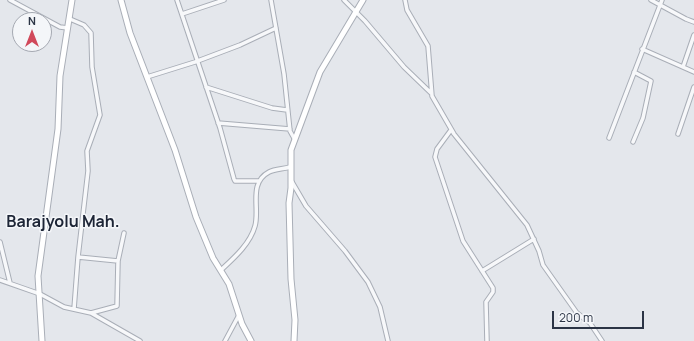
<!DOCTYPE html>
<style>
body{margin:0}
#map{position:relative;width:694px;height:341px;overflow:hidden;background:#e4e7ec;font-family:Manrope,sans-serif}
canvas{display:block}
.north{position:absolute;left:12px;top:12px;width:40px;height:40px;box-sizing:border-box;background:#f4f6f9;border:1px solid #a4a8b1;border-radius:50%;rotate:0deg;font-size:11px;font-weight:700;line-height:16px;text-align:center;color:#2b3445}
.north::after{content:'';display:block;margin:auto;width:14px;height:18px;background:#d1495b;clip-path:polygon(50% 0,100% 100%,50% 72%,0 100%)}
.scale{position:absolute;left:552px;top:311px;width:92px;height:18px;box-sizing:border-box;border:2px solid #2b3445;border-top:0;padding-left:5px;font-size:12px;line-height:14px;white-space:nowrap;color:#2b3445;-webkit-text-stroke:3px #f4f6f9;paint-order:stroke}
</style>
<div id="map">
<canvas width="694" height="341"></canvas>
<div class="north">N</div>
<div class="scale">200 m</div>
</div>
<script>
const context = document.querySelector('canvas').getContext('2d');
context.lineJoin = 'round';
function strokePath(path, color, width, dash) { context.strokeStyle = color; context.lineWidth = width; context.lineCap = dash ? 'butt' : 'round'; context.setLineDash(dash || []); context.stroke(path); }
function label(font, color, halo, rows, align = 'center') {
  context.font = font + ' Manrope,sans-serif'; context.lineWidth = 3; context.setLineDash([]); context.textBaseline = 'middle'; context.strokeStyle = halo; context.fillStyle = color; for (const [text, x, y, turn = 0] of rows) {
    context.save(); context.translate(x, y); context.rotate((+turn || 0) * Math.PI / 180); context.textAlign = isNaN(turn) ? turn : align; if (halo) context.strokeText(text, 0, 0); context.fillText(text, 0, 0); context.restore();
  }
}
const street = new Path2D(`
 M10,0L60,27L68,28
 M177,0L220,128L234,179L235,181H259
 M271,0L284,74L290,131L295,140
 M344,0L365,21L404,67L431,93
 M405,0L407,10L428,46L432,96L454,134L527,225L539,251L543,265L577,313L590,323L602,341
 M651,0L686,19L694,22
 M182,14L224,0
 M70,19L84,25L91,33L92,67L100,115L87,151L88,171L78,257L74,309
 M642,49L694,72
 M683,67L694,35
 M147,77L195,62L240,45L276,28
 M206,87L272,108L287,110
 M218,123L290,129
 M451,130L437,149L435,157L463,241L493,288V292L486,302L487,341
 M678,134L694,87
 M609,138L662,0
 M633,142L643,118L651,81L634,72
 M292,182L306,206L345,251L368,282L380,307L388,341
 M0,242L10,283
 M78,257L118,261
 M221,270C234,258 250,244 255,226C260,208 248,183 269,172C275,169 284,169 290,167
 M482,271L534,239
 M0,280L40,294L64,307L91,313L140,341
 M91,313L117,306L118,261L124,233
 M225,341L239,315`);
const secondary = new Path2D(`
 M121,0L130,33L175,150L196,217L213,258L229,284L242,324L251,341
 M42,341L38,276L58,129L60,76L72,0
 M294,341L295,320L291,279L289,203L291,188V150L320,72L363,0`);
strokePath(street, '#a9aeb7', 5.5);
strokePath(secondary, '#a9aeb7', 7);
strokePath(street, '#f7f8fa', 3.5);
strokePath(secondary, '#fff', 5);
label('bold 16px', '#1d2536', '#f4f6f9', [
 ["Barajyolu Mah.",63,223]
]);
</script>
